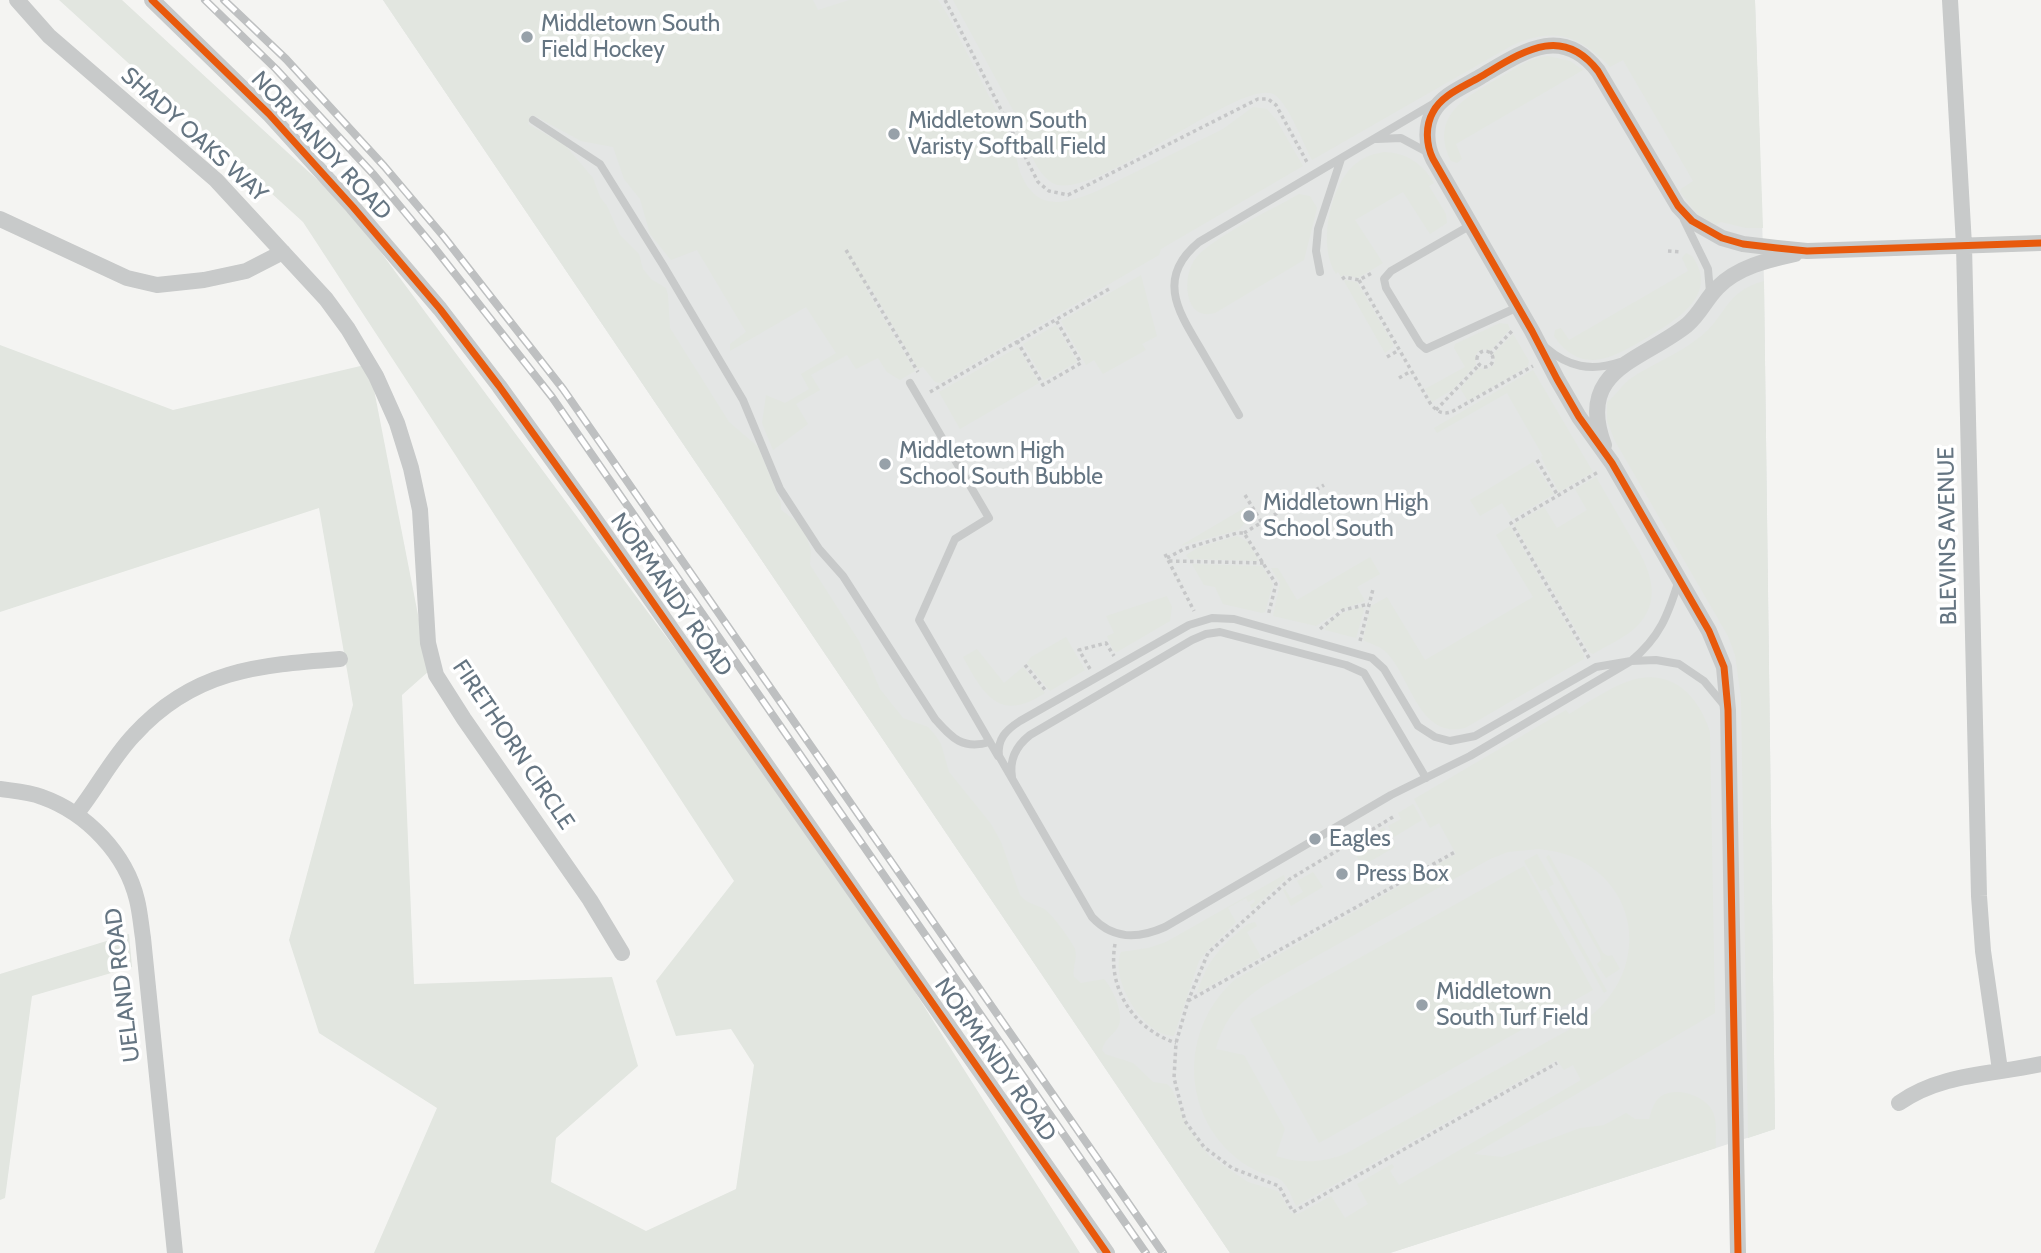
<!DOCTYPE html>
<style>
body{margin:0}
canvas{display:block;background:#f4f4f2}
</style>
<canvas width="2041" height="1253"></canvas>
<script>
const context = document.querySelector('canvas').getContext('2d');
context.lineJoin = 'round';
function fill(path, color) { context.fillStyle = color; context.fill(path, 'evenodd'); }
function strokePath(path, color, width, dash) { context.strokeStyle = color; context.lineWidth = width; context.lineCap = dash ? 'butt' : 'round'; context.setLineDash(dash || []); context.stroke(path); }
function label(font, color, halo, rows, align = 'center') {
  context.font = font + ' Cabin,sans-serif'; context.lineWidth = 7; context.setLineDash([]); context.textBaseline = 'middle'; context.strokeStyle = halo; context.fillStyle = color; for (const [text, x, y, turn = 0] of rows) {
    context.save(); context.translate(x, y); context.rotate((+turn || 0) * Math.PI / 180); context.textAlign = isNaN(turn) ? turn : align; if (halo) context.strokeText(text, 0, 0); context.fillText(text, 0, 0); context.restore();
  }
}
fill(new Path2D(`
 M383,0H1755L1764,281L1775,1129L1390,1253H1230Z`), '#e4e6e5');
fill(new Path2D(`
 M59,0H122L348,208L831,859L1080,1253H374L437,1108L319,1033L289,940L353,705L319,508L0,612V345L173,410L369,364L429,671L402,695L414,984L612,977L638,1066L556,1138L551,1182L646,1231L736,1189L754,1065L731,1029L676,1036L656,981L734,881L303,222Z
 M383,0H813L818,10L849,0H938L947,14L1014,145C1016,154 1017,163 1020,172C1036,213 1065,204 1097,191L1223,129L1253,107L1267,109L1277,121L1303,166L1161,249L1159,255L940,383L935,382L923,367L918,369L869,285L865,287L915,371L900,380L887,372L878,358L856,369L847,355L811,375L820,390L796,404L808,424L773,450L762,423L766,395L785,403L809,389L801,374L836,353L806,307L730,351V344L746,332L697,250L671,260L650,234L640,199L624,179L613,147L581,141L533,115L528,124L565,145L593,178L600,197L607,206L620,235L639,254L643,269L651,279L666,288L668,295L670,328L729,422L758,447L781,503V510L796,521L807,538L811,550L810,565L859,641L880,689L903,718L928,727L935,735L941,744L949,772L991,824L1001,842L1020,895C1027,904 1035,904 1044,909C1052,914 1071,940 1075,949C1078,959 1072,967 1074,977L1081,983L1104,979C1113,989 1125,1015 1118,1027C1113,1036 1104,1039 1102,1050L1105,1054L1133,1063L1153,1082L1167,1084L1172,1089L1187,1126L1209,1156L1248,1182L1278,1191L1291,1213L1298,1214L1331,1196L1345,1218L1368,1204L1357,1184L1392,1164L1394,1167L1390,1171L1399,1185L1581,1080L1573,1065L1564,1070L1557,1060L1296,1206C1292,1198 1289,1188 1283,1182C1279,1177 1270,1176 1264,1174C1252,1169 1241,1163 1232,1154C1179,1106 1183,1024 1236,979L1456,854L1439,823L1430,828L1414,799L1566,710L1569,714C1589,702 1610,687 1632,680C1673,668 1699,697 1710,732L1715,1013L1474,1154L1502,1157L1580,1128L1604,1125L1626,1113L1635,1119H1649C1651,1113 1653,1104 1658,1099C1671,1085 1703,1094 1712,1110C1718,1121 1715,1136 1716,1148L1390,1253H1230ZM1539,849C1637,858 1662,969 1581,1023L1347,1153C1324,1163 1299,1164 1276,1156L1285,1129L1244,1055L1216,1049C1223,1021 1239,1002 1263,986L1490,859L1508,852Z
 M953,0H1755L1763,228H1746L1721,222L1716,225L1697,214L1680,192L1681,189L1693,181L1623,60L1610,67C1578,34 1553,27 1511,46L1312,160C1303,143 1289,105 1275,95C1243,74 1087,209 1051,182C1032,169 1023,132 1014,112Z
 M1548,56L1570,61L1583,70L1456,144L1462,159L1457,163L1451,161C1429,116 1466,97 1499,78C1515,69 1530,57 1548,56Z
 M1384,152C1407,153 1422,163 1434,183L1429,186L1446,214L1447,223L1430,234L1403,192L1355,220L1383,263L1358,278L1344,275L1341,277L1338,272L1336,274C1318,246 1329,193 1350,169C1359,159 1371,154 1384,152Z
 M1299,194L1310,196L1317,208L1304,260L1215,313C1184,322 1181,276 1196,258C1213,237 1273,209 1299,194Z
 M1686,253L1692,256C1720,295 1676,320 1648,337C1614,357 1582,377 1554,336L1555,330L1561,328L1569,340L1688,271L1682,258Z
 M1141,275L1157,336L1142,344L1146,350L1103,374L1094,360L1086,365L1061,321Z
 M1345,280L1357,282L1393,344V347L1385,353L1344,281Z
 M1764,281L1775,1129L1748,1138L1741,698L1735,655L1728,636L1615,441L1607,421V402C1616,396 1621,386 1630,379C1652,364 1679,354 1700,337C1726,317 1725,291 1764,281Z
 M1500,323L1508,324L1510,329L1490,351C1483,347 1477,351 1475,357L1476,365L1452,390L1432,402L1425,389L1465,367L1454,348L1455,344Z
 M1056,325L1077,362L1044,380L1023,344Z
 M1513,334L1529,361L1528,366L1468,401L1460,388L1479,368L1486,370C1494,367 1497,362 1493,354Z
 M1018,347L1039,383L960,429L939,392Z
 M1533,370L1593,472L1559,492L1541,457L1543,456L1507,393L1437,433L1434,428Z
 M1533,462L1554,494L1512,519L1502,503L1480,516L1470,500Z
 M1596,477C1606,494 1616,512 1626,529C1643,558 1667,593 1639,624C1627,637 1608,645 1593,654L1589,652L1514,524L1544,507L1557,528L1587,510L1575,489Z
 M1246,507L1251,515L1239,530L1180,546Z
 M1510,526L1584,655V659L1465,728C1419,739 1411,678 1387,653C1380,646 1371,644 1363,640L1371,606L1387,597L1425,660L1533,597L1496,535Z
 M1237,536L1248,542L1259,561L1189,559L1186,555L1199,547Z
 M1370,557L1380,574L1357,587L1365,601L1340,610L1316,626L1273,616L1280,583L1271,568H1278L1297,600Z
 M1192,564L1262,566L1273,584L1265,612L1262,613L1223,604L1215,587L1204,585Z
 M1167,596L1172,607L1170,621L1117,652L1113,650L1107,636L1114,633L1106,616Z
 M1362,607L1364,610L1356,638L1325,630C1330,616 1347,610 1362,607Z
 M1066,637L1085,670L1050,691L1027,663L1031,657Z
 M977,649L1004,683L1023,667L1045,693C999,723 984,695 963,657Z
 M1413,804L1422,820L1394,837L1388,826L1401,819L1398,813Z
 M1384,827L1395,847L1362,866L1351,846Z
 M1537,854L1554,884L1549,887L1607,991L1604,993L1546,889L1541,891L1524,861Z
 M1549,855L1603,953L1608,956L1612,955L1620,969L1606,978L1597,964L1601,960L1600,954L1546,857Z
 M1524,866L1593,990L1319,1143L1250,1019Z
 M1313,872L1323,887L1291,906L1283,890L1285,889L1291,899L1303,892L1297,881Z
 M1284,875L1285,879L1252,909L1250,905L1255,902L1254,899L1248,902L1246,898L1228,908L1236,922L1206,952L1199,961L1174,1036C1144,1036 1109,979 1121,952L1148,948L1166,942Z
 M1255,922L1257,926L1247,932L1261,957L1197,993C1208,959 1221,946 1248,924Z
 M129,934L132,967L32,996L5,1198L0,1200V974Z`), '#e2e6e0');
strokePath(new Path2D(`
 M945,0L1038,182L1049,191L1068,195L1258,99H1268L1276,105L1308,164
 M846,250L918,372
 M1668,251L1681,252
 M1342,279L1345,277L1359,280L1372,273
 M1359,280L1430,403C1436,411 1443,416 1453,411L1533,366
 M1017,341L1043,385L1081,363L1056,320
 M1477 359a8 8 0 1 1 16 0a8 8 0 1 1-16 0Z
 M1490,354L1513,330
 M1387,357L1399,350
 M1399,378L1411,371
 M930,392L1109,289
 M1436,410L1479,365
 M1537,460L1558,496
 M1245,495L1262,523
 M1244,533L1324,485
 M1165,554L1194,611
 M1167,558L1184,549L1237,533H1244L1276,584L1268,616
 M1169,561L1264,563
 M1320,629L1343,610L1369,604
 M1360,641L1373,589
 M1589,658L1511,523L1598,472
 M1025,665L1046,691
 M1090,669L1079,650L1106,643L1114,656
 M1393,817L1290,879L1208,953L1188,1001L1176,1043L1174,1078L1185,1121L1204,1147L1232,1168L1279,1186L1293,1212L1557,1063
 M1115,944C1107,989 1134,1029 1176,1043
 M1188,1001L1455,852`), '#c6c7c8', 3.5, [3.5, 3.5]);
strokePath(new Path2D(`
 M533,120L600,164L663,265L743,400L780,489L819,549L843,576L935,719C952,738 962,750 990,742
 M1377,139L1401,138L1427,152
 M1684,220L1708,269L1710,292
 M1471,225L1391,271L1384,279L1386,288L1420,344L1426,349L1518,307
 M1320,272L1316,251L1318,229L1341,159
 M1545,347C1568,367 1591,372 1620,362
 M910,383L989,518L955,539L919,620L998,756
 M1239,415C1227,394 1215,374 1203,353C1180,314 1154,279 1199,242L1433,104
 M1679,580C1668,615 1660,637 1631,661L1470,756L1391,795L1165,927C1138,939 1113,940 1092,917L999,756C997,739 1006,730 1020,721L1189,625L1212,618L1234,619L1372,658L1384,669L1418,726L1435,737L1450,741L1475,736L1596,667L1631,661L1656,660L1679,664L1704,681L1724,705
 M1012,777C1009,759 1016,746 1030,735L1192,640L1206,634L1220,632L1346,665L1364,673L1426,778`), '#c8caca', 8);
strokePath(new Path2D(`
 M17,0L49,36L216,180L326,299L348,329L376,376L397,423L411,468L420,510L428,643L436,675L464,719L590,900L622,953
 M152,0L269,114L353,207L440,309L499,386L589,511L1107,1253
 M1950,0L1964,245L1979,896L1983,951L2000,1070
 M0,219L127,278L157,285L204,280L246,271L283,252
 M1604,445C1575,369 1642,361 1687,325C1700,314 1706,299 1717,288C1737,267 1768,260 1795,254
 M0,789C14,791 29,792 42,797C87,813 126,854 137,900C140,912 141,925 143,938L175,1253
 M77,813C97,788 112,758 134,735C193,670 258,665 340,659
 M1899,1103C1942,1073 1992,1075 2041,1064
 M1738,1253L1728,710L1724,667L1709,631L1612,463L1579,417L1557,379L1532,331L1433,159C1426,145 1425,126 1433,112C1442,95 1463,87 1480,77C1521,53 1561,23 1598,71L1678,206L1692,221L1722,238L1743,244L1777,248L1807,251L2041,243`), '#c8caca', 16);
const rail = new Path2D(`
 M205,0L276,69L374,175L433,246L552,397L1146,1253
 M224,0L286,59L384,166L444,237L563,389L1163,1253`);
strokePath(rail, '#bec0c1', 8);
strokePath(rail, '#fff', 5, [16]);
strokePath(new Path2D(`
 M152,0L269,114L353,207L440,309L499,386L589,511L1107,1253
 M1738,1253L1728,710L1724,667L1709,631L1612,463L1579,417L1557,379L1532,331L1433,159C1426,145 1425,126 1433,112C1442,95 1463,87 1480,77C1521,53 1561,23 1598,71L1678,206L1692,221L1722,238L1743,244L1777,248L1807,251L2041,243`), '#e8590c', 7);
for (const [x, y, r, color] of [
 [527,37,7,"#97a1a9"],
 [894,134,7,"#97a1a9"],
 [885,464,7,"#97a1a9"],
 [1249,516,7,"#97a1a9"],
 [1315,839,7,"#97a1a9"],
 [1342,874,7,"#97a1a9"],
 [1422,1005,7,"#97a1a9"]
]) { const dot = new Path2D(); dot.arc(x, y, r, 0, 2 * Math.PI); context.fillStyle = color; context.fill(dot); strokePath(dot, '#fff', 2.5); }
label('23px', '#657582', '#fff', [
 ["Middletown South",541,24],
 ["Field Hockey",541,50],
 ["Middletown South",908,121],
 ["Varisty Softball Field",908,147],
 ["Middletown High",899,451],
 ["School South Bubble",899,477],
 ["Middletown High",1263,503],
 ["School South",1263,529],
 ["Eagles",1329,839],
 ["Press Box",1356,874],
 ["Middletown",1436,992],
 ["South Turf Field",1436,1018]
], 'left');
label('23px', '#657582', '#fff', [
 ["SHADY OAKS WAY",194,135,42],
 ["NORMANDY ROAD",321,146,47],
 ["BLEVINS AVENUE",1948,536,-91],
 ["NORMANDY ROAD",671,595,55],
 ["FIRETHORN CIRCLE",513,745,56],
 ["UELAND ROAD",123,985,-97],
 ["NORMANDY ROAD",995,1060,55]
]);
</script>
